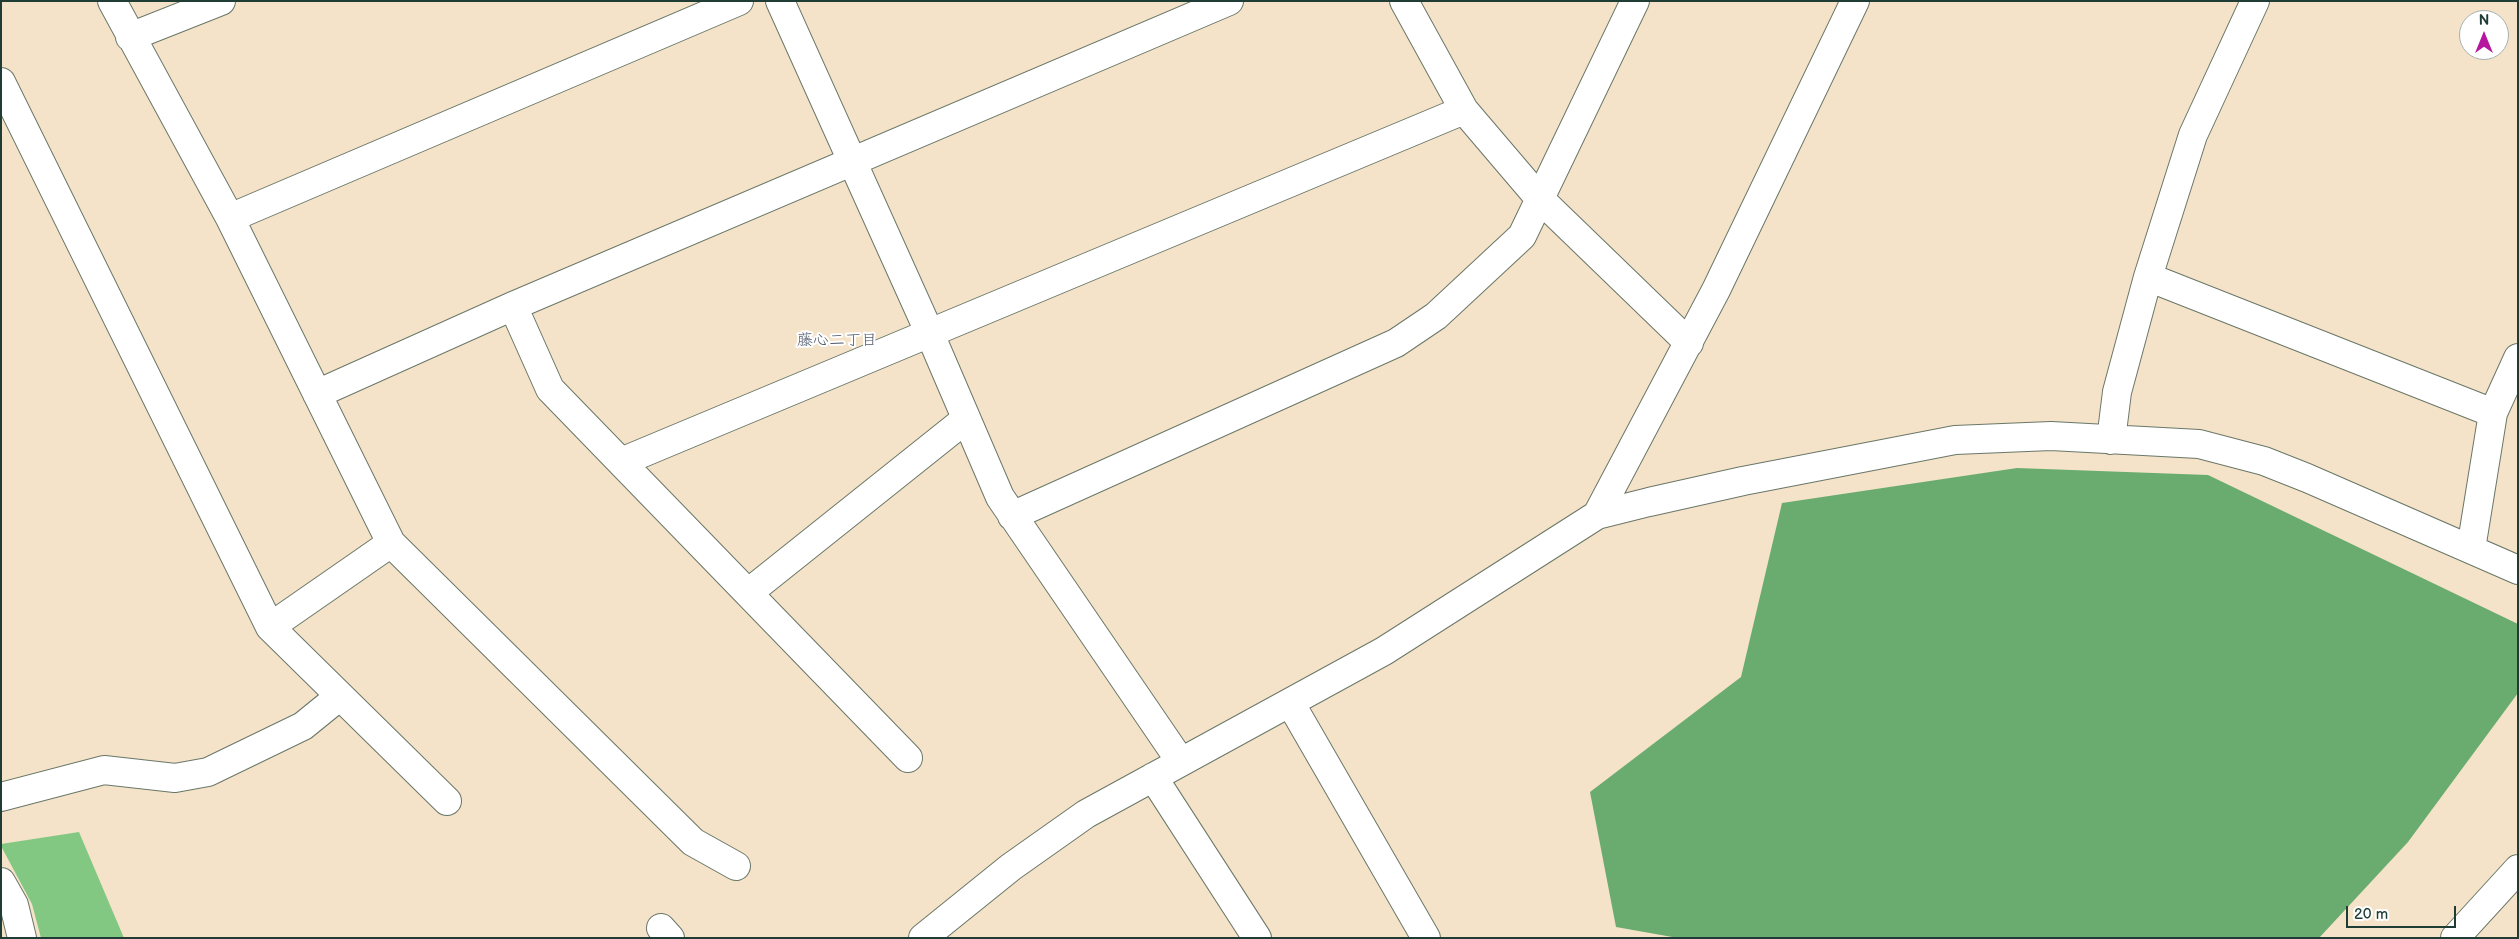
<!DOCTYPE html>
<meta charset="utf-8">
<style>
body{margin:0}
#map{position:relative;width:2519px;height:939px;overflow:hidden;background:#f4e3c8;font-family:"Balsamiq Sans",sans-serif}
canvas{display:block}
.frame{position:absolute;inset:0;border:2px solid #1f3d34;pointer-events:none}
.north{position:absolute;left:2459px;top:10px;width:50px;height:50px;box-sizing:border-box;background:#fff;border:1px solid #a5b1ae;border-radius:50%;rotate:0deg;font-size:14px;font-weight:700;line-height:20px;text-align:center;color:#1f3d34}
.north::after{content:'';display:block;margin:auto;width:18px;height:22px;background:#b5179e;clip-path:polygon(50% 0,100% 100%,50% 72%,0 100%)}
.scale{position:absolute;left:2346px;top:906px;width:110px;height:22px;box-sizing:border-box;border:2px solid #1f3d34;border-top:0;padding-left:6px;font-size:15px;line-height:18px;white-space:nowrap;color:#1f3d34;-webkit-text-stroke:4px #fff;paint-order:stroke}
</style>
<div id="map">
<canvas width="2519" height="939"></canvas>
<div class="frame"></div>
<div class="north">N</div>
<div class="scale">20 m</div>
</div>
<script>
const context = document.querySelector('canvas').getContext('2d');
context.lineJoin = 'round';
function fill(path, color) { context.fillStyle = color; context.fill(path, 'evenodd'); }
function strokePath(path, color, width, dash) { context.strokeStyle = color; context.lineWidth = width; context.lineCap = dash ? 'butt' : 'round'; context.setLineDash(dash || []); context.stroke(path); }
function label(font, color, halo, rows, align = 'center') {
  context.font = font + ' "Balsamiq Sans","Klee One",sans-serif'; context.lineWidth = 4; context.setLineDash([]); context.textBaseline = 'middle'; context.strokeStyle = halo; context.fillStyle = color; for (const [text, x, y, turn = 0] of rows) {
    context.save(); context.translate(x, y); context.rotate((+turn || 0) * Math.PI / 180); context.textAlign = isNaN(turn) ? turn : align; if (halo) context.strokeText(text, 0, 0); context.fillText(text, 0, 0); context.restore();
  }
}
fill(new Path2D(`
 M79,832L124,938H41L32,904L1,846V844Z`), '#83c882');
fill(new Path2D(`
 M2017,468L2208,475L2518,624V693L2408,842L2319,938H1678L1616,927L1590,792L1741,677L1782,503Z`), '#6aac70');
const minor = new Path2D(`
 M112,1L230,218L391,543L693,842L736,866
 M780,1L930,334L1000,497L1181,762
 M1404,1L1464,110L1539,198L1689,343
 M130,37L221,1
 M1,82L270,627L447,801
 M230,218L739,1
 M2148,277L2493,413
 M513,306L550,389L908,758
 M317,394L513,306L1229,1
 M2111,440L2117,392L2148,277L2193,135L2255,1
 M621,462L1464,110
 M1597,515L1716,290L1855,1
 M1012,516L1396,343L1436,316L1522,236L1635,1
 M2471,549L2493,413L2518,358
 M748,593L966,419
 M270,627L391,543
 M1291,704L1426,938
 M1153,777L1257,938
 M1,797L104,770L175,778L208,772L303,726L340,696
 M1,882L14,905L22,938
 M661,928L670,938
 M923,938L1011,867L1086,814L1384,651L1597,515L1649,502L1743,481L1955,440L2051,436L2199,444L2264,461L2307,478L2518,570
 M2455,938L2518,869`);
strokePath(minor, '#6a7768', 30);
strokePath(minor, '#fff', 28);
label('16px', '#555e70', '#fff', [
 ["藤心二丁目",837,341]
]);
</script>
